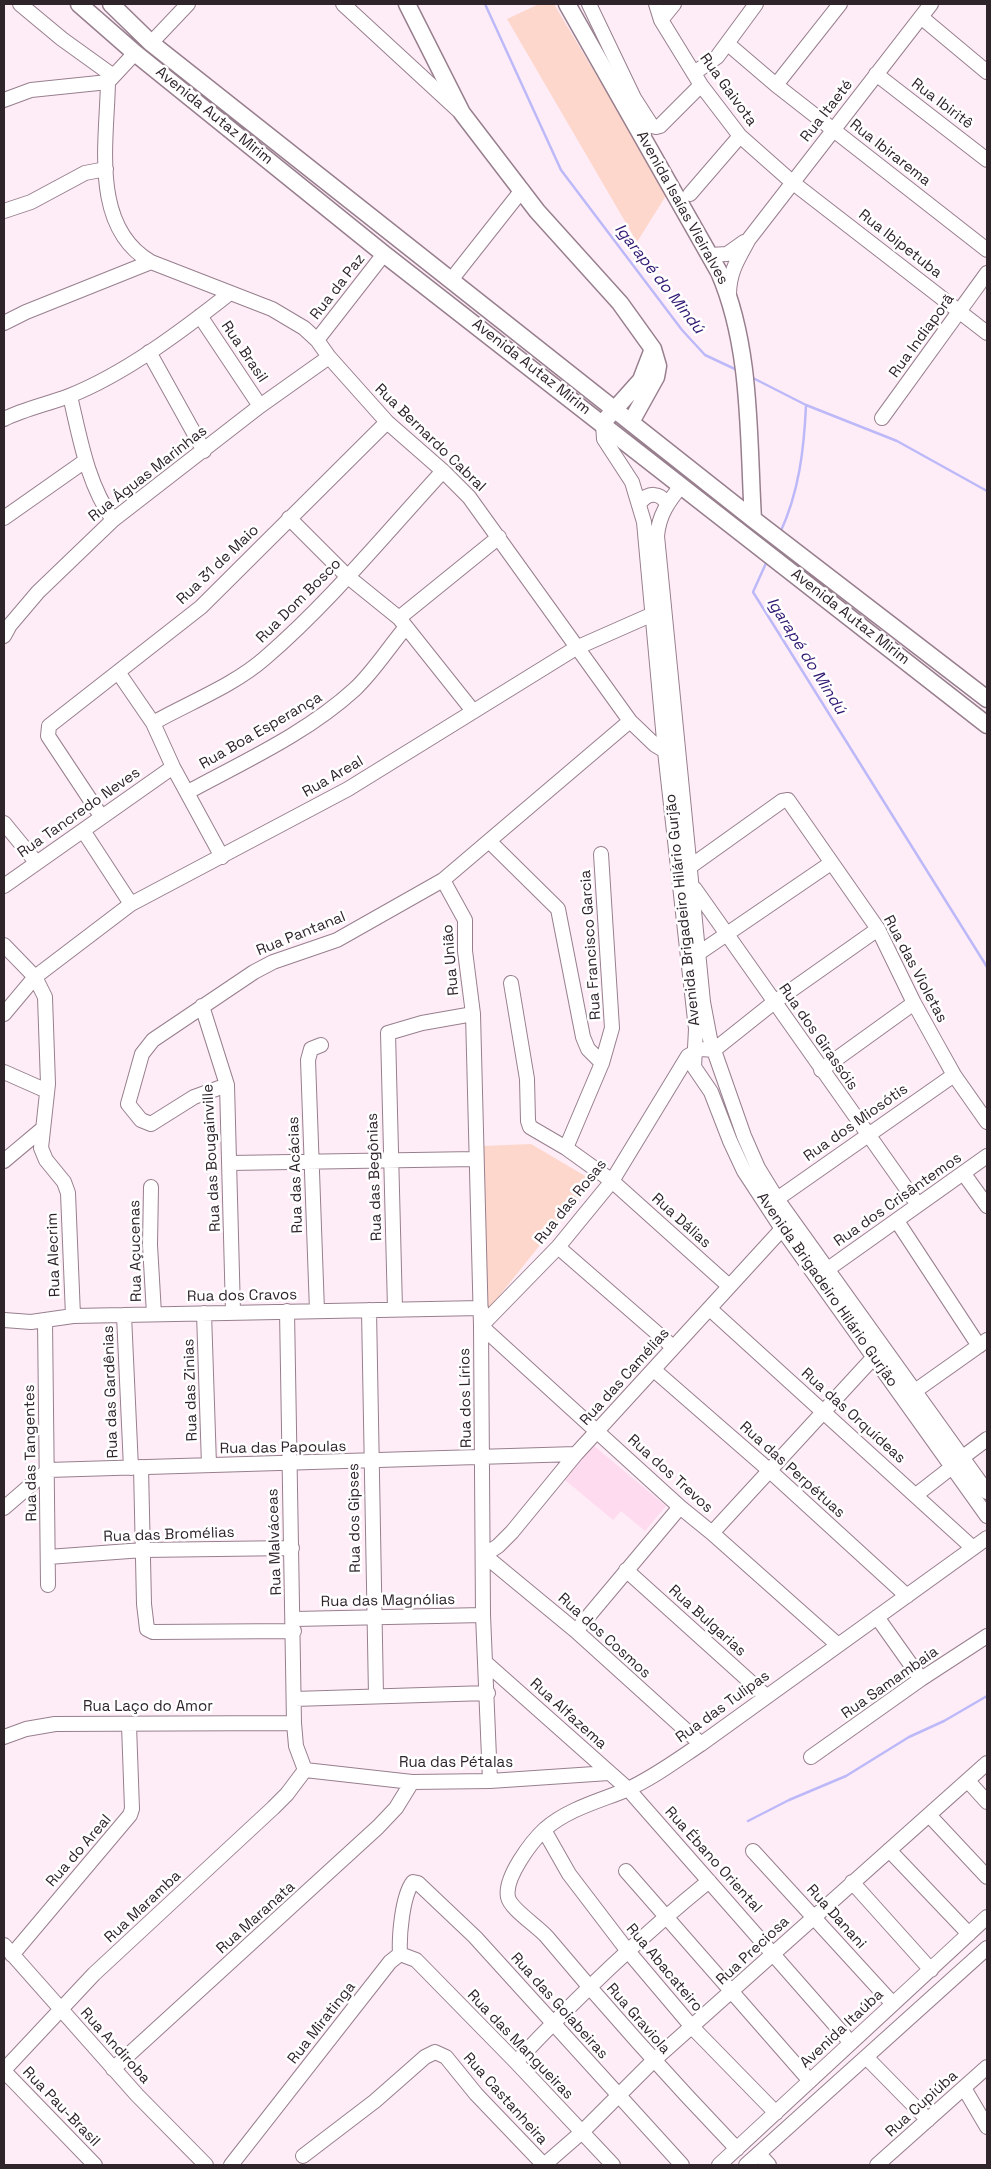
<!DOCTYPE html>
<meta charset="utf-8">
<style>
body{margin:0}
#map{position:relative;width:991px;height:2169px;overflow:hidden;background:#feedf7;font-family:"Space Grotesk",sans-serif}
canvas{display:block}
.frame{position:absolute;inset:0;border:5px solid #2e242a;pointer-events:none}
</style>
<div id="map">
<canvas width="991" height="2169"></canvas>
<div class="frame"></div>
</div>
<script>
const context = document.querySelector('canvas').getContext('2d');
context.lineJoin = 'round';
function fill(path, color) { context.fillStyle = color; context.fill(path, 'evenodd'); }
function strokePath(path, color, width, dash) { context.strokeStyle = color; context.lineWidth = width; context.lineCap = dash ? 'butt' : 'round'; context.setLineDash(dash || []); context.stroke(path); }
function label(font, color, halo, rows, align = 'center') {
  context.font = font + ' "Space Grotesk",sans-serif'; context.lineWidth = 5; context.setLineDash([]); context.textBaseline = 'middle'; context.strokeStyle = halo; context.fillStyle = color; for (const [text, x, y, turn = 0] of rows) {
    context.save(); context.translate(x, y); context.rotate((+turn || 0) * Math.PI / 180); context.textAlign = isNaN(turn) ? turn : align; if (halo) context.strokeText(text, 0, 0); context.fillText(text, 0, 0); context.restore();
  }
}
fill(new Path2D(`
 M593,1445L666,1506L645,1531L621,1511L613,1520L565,1480Z`), '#fedbef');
fill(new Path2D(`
 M539,4H554L667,194L637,242L507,19Z
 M531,1144L592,1180L488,1310L482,1306V1146Z`), '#fed7cc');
strokePath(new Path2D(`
 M485,4L561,170L682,330L705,355L737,370
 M751,377L806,405C804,450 799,492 780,533
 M806,405L897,441L987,491
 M767,561L753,592L987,967
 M748,1821L789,1800L846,1776L909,1737L944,1721L987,1696`), '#bdb9f9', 2.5);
const minor = new Path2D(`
 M20,4L62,39L112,75
 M343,4L458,110
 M589,4L634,98
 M656,4L661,20L701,85L740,136L792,182L987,333
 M921,17L987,72
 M661,20L674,4
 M151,43L188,4
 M728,44L776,85L987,250
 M135,53L108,82C107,141 90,227 151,262L272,309L304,328L317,340L329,357L387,422L443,471L469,497L630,721L655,745L665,751
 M694,73L717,57L756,4
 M876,74L987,160
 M776,85L840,4
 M4,100L31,90L108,82
 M623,104L634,98L652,126L656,127L660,126L701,85
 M690,194L740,136
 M4,211L31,202L85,173L106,169
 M710,255L727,254L744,242
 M451,280L522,190
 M729,295C729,272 738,259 749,239L931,4
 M200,316L260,406
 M4,323L26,312L151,262
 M317,340L384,254
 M149,352L204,451
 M70,396C80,438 87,483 113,520
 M882,418L987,273
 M4,419C24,409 48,404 69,396C125,374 183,330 230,293
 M603,424L604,439L632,482L644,522L665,751L696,1029L694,1067L711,1092L730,1141L744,1171L782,1229L987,1516
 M681,486C668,502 659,515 657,536L703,1002L710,1039L744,1136L758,1168L777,1199L987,1492
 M640,503C648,492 660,492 667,504
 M4,518L85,461
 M289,518L347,576L399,618L473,711
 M399,618L499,537
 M4,636L10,625L38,592L113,520L260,406L329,357
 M118,672L153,723L173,767L222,857
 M153,723C190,702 233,686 265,658C329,603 386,533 443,471
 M188,792C245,761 307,733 355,689C374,671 389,647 406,627
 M101,816L48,736L49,726L201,607L387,422
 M4,823L36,862
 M84,832L131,904
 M489,841L558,909L583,1037L588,1049L602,1063
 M691,866L782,801L788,800L878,929L914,1003L935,1041L954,1075L987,1122
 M443,880L465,920V951L473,1014L481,1326L483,1615L490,1781
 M4,886L173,767
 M695,889L918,1205
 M4,945L35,977L45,997L48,1084L41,1148L46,1160L64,1182L68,1193L73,1316
 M699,953L831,863
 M511,983L527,1079L528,1121L530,1127L566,1148L612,1181L729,1286
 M202,1006L227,1085L233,1312
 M4,1014L35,977L131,904L348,789L576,648L653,614
 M821,1070L914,1003
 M4,1072L47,1091
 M227,1085L194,1097L151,1124L141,1120L128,1104L142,1054L153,1040L254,972L273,962L337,940L443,880L630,721
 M566,1148L602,1063L612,1028L601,854
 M4,1161L41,1130
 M230,1163L475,1159
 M964,1174L987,1206
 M151,1187L150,1245L154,1314
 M777,1199L954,1075
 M897,1221L979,1346
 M558,1247L673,1347
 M828,1269L987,1156
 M395,1309L388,1033L422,1023L473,1014
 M710,1309L973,1548
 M369,1310L376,1696
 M287,1311L294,1723L296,1746L305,1770
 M317,1311L308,1060L311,1049L321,1045
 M204,1313L209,1465
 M124,1315L131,1468
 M4,1320L31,1322L73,1316L481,1308
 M45,1321L48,1585
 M654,1370L770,1471L907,1596
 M915,1391L987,1340
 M963,1457L987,1439
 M141,1467L144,1604L147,1629L153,1632L294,1631
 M916,1495L952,1467
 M4,1508L48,1470L576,1454
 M712,1533L873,1358
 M48,1557L143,1550L292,1548
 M626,1570L766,1696
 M877,1617L921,1679
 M294,1619L483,1615
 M576,1631L680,1507
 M838,1645L712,1533L680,1507L481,1326L558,1247L612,1181L688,1056L701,1049L714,1050L773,1003L878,929
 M486,1663L628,1789L851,2043
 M294,1699L488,1693
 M4,1737L26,1729L55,1724L294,1723
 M701,1744L576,1631L484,1555L498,1546L512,1532L576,1454L782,1229L789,1224
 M811,1757L921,1679L987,1636
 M305,1770L412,1782L490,1781L609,1773
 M968,1781L987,1802
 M929,1815L987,1877
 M544,1830L569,1874L627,1950L693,2028L776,2113
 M889,1850L969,1934
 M753,1851L893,2004
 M626,1871L810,2081
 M852,1882L931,1970
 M4,1945L137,2095L206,2165
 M400,1954C399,1937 402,1896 413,1882L418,1883L475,1937L682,2165
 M400,1954L416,1960L516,2062L613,2165
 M12,1955L130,1815L132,1809L129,1725
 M866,2057L928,2120
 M516,2062C577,1997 640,1937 709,1881
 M113,2069L378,1827L396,1808L412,1782
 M4,2070L94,1974L273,1808L287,1794L305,1770
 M4,2071L95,2165
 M964,2088L987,2127
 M737,2149C671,2080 608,2010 547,1937C539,1927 510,1909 508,1897C504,1878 531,1842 545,1829C568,1809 599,1801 626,1790C653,1778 677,1760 701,1744L987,1538
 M759,2154L769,2165
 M303,2156L375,2101L425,2057L435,2052L446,2057L476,2094L544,2165
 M231,2165L390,1962L400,1954
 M544,2165L582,2132L653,2061L987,1763
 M719,2165L987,1917
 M746,2165L987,1948
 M877,2165L987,2067`);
const major = new Path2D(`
 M79,4L135,53L384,254L987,725
 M111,4L151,43L753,519L987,699
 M407,4L462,113L537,211L620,303L653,349L658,366L656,377L631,422
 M567,4L719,272C752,348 748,437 753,519
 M607,418L641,380L653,349`);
strokePath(minor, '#987f8e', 16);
strokePath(major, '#987f8e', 19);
strokePath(minor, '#fff', 14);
strokePath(major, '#fff', 16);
label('15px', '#2e242a', '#fff', [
 ["Rua Gaivota",728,90,54],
 ["Rua Ibiritê",942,104,37],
 ["Rua Itaeté",827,111,-52],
 ["Avenida Autaz Mirim",214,116,39],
 ["Rua Ibirarema",890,153,38],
 ["Avenida Isaías Vieiralves",682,208,61],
 ["Rua Ibipetuba",900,244,38],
 ["Rua da Paz",338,287,-52],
 ["Rua Indiaporã",922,336,-54],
 ["Rua Brasil",244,352,56],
 ["Avenida Autaz Mirim",531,367,38],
 ["Rua Bernardo Cabral",430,438,44],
 ["Rua Águas Marinhas",148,474,-38],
 ["Rua 31 de Maio",218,565,-44],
 ["Rua Dom Bosco",299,601,-45],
 ["Avenida Autaz Mirim",850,617,38],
 ["Rua Boa Esperança",261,731,-30],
 ["Rua Areal",333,777,-30],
 ["Rua Tancredo Neves",79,813,-35],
 ["Avenida Brigadeiro Hilário Gurjão",683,910,-96],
 ["Rua Pantanal",301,934,-22],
 ["Rua Francisco Garcia",591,945,-94],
 ["Rua União",451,960,-95],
 ["Rua das Violetas",915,969,62],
 ["Rua dos Girassóis",818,1037,55],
 ["Rua dos Miosótis",856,1123,-35],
 ["Rua das Bougainville",212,1158,-93],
 ["Rua das Acácias",296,1175,-92],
 ["Rua das Begônias",375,1177,-92],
 ["Rua dos Crisântemos",898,1200,-35],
 ["Rua das Rosas",571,1202,-51],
 ["Rua Dálias",681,1221,42],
 ["Rua Açucenas",136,1251,-91],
 ["Rua Alecrim",54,1255,-92],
 ["Avenida Brigadeiro Hilário Gurjão",827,1290,55],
 ["Rua dos Cravos",242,1296,-1],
 ["Rua das Camélias",625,1377,-48],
 ["Rua das Zinias",191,1390,-92],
 ["Rua das Gardênias",111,1392,-92],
 ["Rua dos Lírios",466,1398,-91],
 ["Rua das Orquídeas",853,1416,42],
 ["Rua das Papoulas",283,1448,-1],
 ["Rua das Tangentes",31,1453,-91],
 ["Rua das Perpétuas",792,1470,42],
 ["Rua dos Trevos",670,1474,42],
 ["Rua dos Gipses",355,1518,-91],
 ["Rua das Bromélias",169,1535,-2],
 ["Rua Malváceas",275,1542,-92],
 ["Rua das Magnólias",388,1601,-1],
 ["Rua Bulgarias",707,1621,42],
 ["Rua dos Cosmos",604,1636,42],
 ["Rua Samambaia",890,1683,-35],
 ["Rua Laço do Amor",148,1707],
 ["Rua das Tulipas",723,1707,-36],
 ["Rua Alfazema",568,1714,42],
 ["Rua das Pétalas",456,1763],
 ["Rua do Areal",79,1851,-49],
 ["Rua Ébano Oriental",713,1860,48],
 ["Rua Maramba",143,1907,-43],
 ["Rua Danani",836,1917,48],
 ["Rua Maranata",256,1918,-42],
 ["Rua Preciosa",753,1951,-43],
 ["Rua Abacateiro",664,1968,50],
 ["Rua das Goiabeiras",559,2006,48],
 ["Rua Graviola",638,2019,49],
 ["Rua Miratinga",322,2023,-52],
 ["Avenida Itaúba",842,2029,-43],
 ["Rua das Mangueiras",520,2045,46],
 ["Rua Andiroba",115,2046,48],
 ["Rua Castanheira",505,2099,48],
 ["Rua Cupiúba",922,2104,-42],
 ["Rua Pau-Brasil",61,2107,46]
]);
label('italic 16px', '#311873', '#fff', [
 ["Igarapé do Mindú",659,279,52],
 ["Igarapé do Mindú",806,656,58]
]);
</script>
